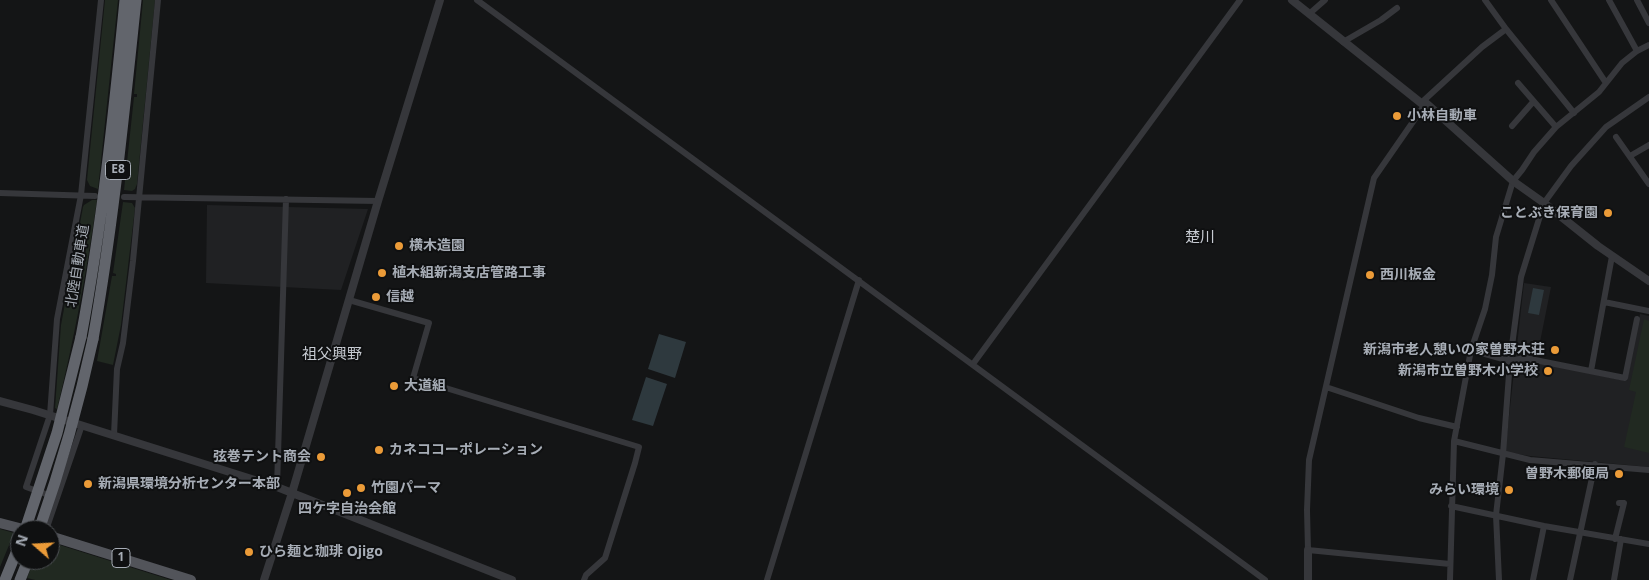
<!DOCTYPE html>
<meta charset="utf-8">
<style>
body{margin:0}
#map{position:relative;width:1649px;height:580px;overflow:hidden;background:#141516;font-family:"Open Sans",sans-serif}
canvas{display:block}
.north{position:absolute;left:10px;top:520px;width:50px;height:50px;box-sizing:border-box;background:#0f1011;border:1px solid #4c4f53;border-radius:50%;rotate:289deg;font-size:14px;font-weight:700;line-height:20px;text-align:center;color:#a7adb6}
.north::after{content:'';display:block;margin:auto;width:18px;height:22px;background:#eb9b38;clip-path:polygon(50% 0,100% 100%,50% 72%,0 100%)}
</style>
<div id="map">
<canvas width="1649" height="580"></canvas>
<div class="north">N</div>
</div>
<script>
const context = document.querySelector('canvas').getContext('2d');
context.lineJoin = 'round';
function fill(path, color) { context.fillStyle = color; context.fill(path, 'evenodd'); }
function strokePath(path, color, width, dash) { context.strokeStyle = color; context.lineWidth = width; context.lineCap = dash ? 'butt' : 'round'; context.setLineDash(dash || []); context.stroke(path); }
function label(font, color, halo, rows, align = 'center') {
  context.font = font + ' "Open Sans","Noto Sans JP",sans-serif'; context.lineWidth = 4; context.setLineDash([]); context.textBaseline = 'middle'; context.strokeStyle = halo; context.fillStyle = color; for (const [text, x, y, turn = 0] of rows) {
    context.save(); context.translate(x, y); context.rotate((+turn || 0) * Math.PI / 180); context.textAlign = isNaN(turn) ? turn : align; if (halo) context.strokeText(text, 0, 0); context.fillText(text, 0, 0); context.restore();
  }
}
fill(new Path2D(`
 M207,205L368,209L341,290L206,283Z
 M1524,283L1551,287L1536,362L1627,381L1640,314L1649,316V467L1530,456L1505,452Z`), '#202123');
fill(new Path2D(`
 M105,0H118L98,189L90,186L87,180Z
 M143,0H155L137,184L135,189L132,191L124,190L134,97H137V94H134Z
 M92,200H97C87,270 74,340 57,409L55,408L61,325L83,207L84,205Z
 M123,202L132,203L135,208L121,325L113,365L97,361L112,276H116V274L113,273Z
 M1644,319L1649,321V453L1624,447L1636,392L1629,390Z
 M0,529L14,533L0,567Z
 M50,542L171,580H35L27,578L34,560H50Z`), '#212921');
fill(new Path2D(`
 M1533,288L1544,290L1539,315L1528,313Z
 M659,334L686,342L675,378L648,369Z
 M646,377L667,384L653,426L632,420Z`), '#2e393e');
strokePath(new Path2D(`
 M477,0L1265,580
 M1551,0L1606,83
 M1609,0L1637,51
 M1637,0L1649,23
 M1309,14L1325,0
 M1506,29L1574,113
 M1343,42L1381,20L1397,8
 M1518,83L1556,127
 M1421,103L1482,47L1506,29L1485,0
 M1426,103L1374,178L1309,460L1307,510L1308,550L1450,564
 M1512,126L1533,102
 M1616,137L1649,184
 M1630,156L1649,145
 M0,193L95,196
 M124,197L378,201
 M349,300L429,323L413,378L639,447L635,463L605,558L586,575L584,580
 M1604,302L1649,311
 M1471,350L1510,361L1525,358L1625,378L1637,319
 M973,364L1240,0
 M1591,371L1612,256
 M1326,387L1419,418L1457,427
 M114,435L117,369L123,343L133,261L158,0
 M1454,441L1530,460L1649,470
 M277,487L286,199
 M57,498L26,487L50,415L57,319L81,195L101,0
 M1451,506L1544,526L1649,544
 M46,530L82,425
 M1615,539L1624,503H1619
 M767,580L859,280
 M1450,580L1454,441L1471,350L1485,309L1492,275L1496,237L1513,181L1522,170L1534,152L1556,127L1599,92L1622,63L1637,51L1649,45
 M1499,580L1496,515L1503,454L1510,361L1521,277L1544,203L1571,166L1606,127L1649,97
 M1533,580L1544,526
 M1570,580L1595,464
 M1614,580L1621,539`), '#36373b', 6);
strokePath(new Path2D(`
 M1292,0L1421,103H1426L1513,181L1544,203L1598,246L1649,281
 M0,401L33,410L277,487L512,580
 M1308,550V580
 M264,580L292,493L378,201L440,0`), '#36373b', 8);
strokePath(new Path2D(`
 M0,523L27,530
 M50,536L191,580`), '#52545a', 10);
strokePath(new Path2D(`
 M81,337C102,225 114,113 125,0
 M93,339C113,226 124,113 136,0
 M5,580L20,543
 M20,580L28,560`), '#62656c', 11);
strokePath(new Path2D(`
 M25,530L57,433L81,337
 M39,530C61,467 79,404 93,339`), '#62656c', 11);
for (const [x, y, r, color] of [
 [1397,116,5,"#eb9b38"],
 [1608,213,5,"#eb9b38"],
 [399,246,5,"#eb9b38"],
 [382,273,5,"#eb9b38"],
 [1370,275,5,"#eb9b38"],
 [376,297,5,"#eb9b38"],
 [1555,350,5,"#eb9b38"],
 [1548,371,5,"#eb9b38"],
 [394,386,5,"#eb9b38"],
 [379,450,5,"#eb9b38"],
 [321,457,5,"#eb9b38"],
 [1619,474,5,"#eb9b38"],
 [88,484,5,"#eb9b38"],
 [361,488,5,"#eb9b38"],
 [1509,490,5,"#eb9b38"],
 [347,493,5,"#eb9b38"],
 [249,552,5,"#eb9b38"]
]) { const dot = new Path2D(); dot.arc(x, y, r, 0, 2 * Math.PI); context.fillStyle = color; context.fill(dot); strokePath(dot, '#0f1011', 2); }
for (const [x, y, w] of [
 [118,170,25],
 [121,558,18]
]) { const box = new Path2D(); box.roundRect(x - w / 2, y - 9.5, w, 19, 4); context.fillStyle = '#0f1011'; context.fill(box); strokePath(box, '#a7adb6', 1); }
label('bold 12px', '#a7adb6', null, [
 ["E8",118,170],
 ["1",121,558]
]);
label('bold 14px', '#a7adb6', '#0f1011', [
 ["小林自動車",1407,116],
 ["ことぶき保育園",1598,213,"right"],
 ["横木造園",409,246],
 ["植木組新潟支店管路工事",392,273],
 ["西川板金",1380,275],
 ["信越",386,297],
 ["新潟市老人憩いの家曽野木荘",1545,350,"right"],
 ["新潟市立曽野木小学校",1538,371,"right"],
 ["大道組",404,386],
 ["カネココーポレーション",389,450],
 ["弦巻テント商会",311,457,"right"],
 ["曽野木郵便局",1609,474,"right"],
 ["新潟県環境分析センター本部",98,484],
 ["竹園パーマ",371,488],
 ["みらい環境",1499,490,"right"],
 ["四ケ字自治会館",347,509,"center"],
 ["ひら麺と珈琲 Ojigo",259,552]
], 'left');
label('14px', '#a7adb6', '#0f1011', [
 ["北陸自動車道",78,266,-81]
]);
label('15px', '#c7cbd2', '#0f1011', [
 ["楚川",1200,238],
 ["祖父興野",332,355]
]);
</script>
